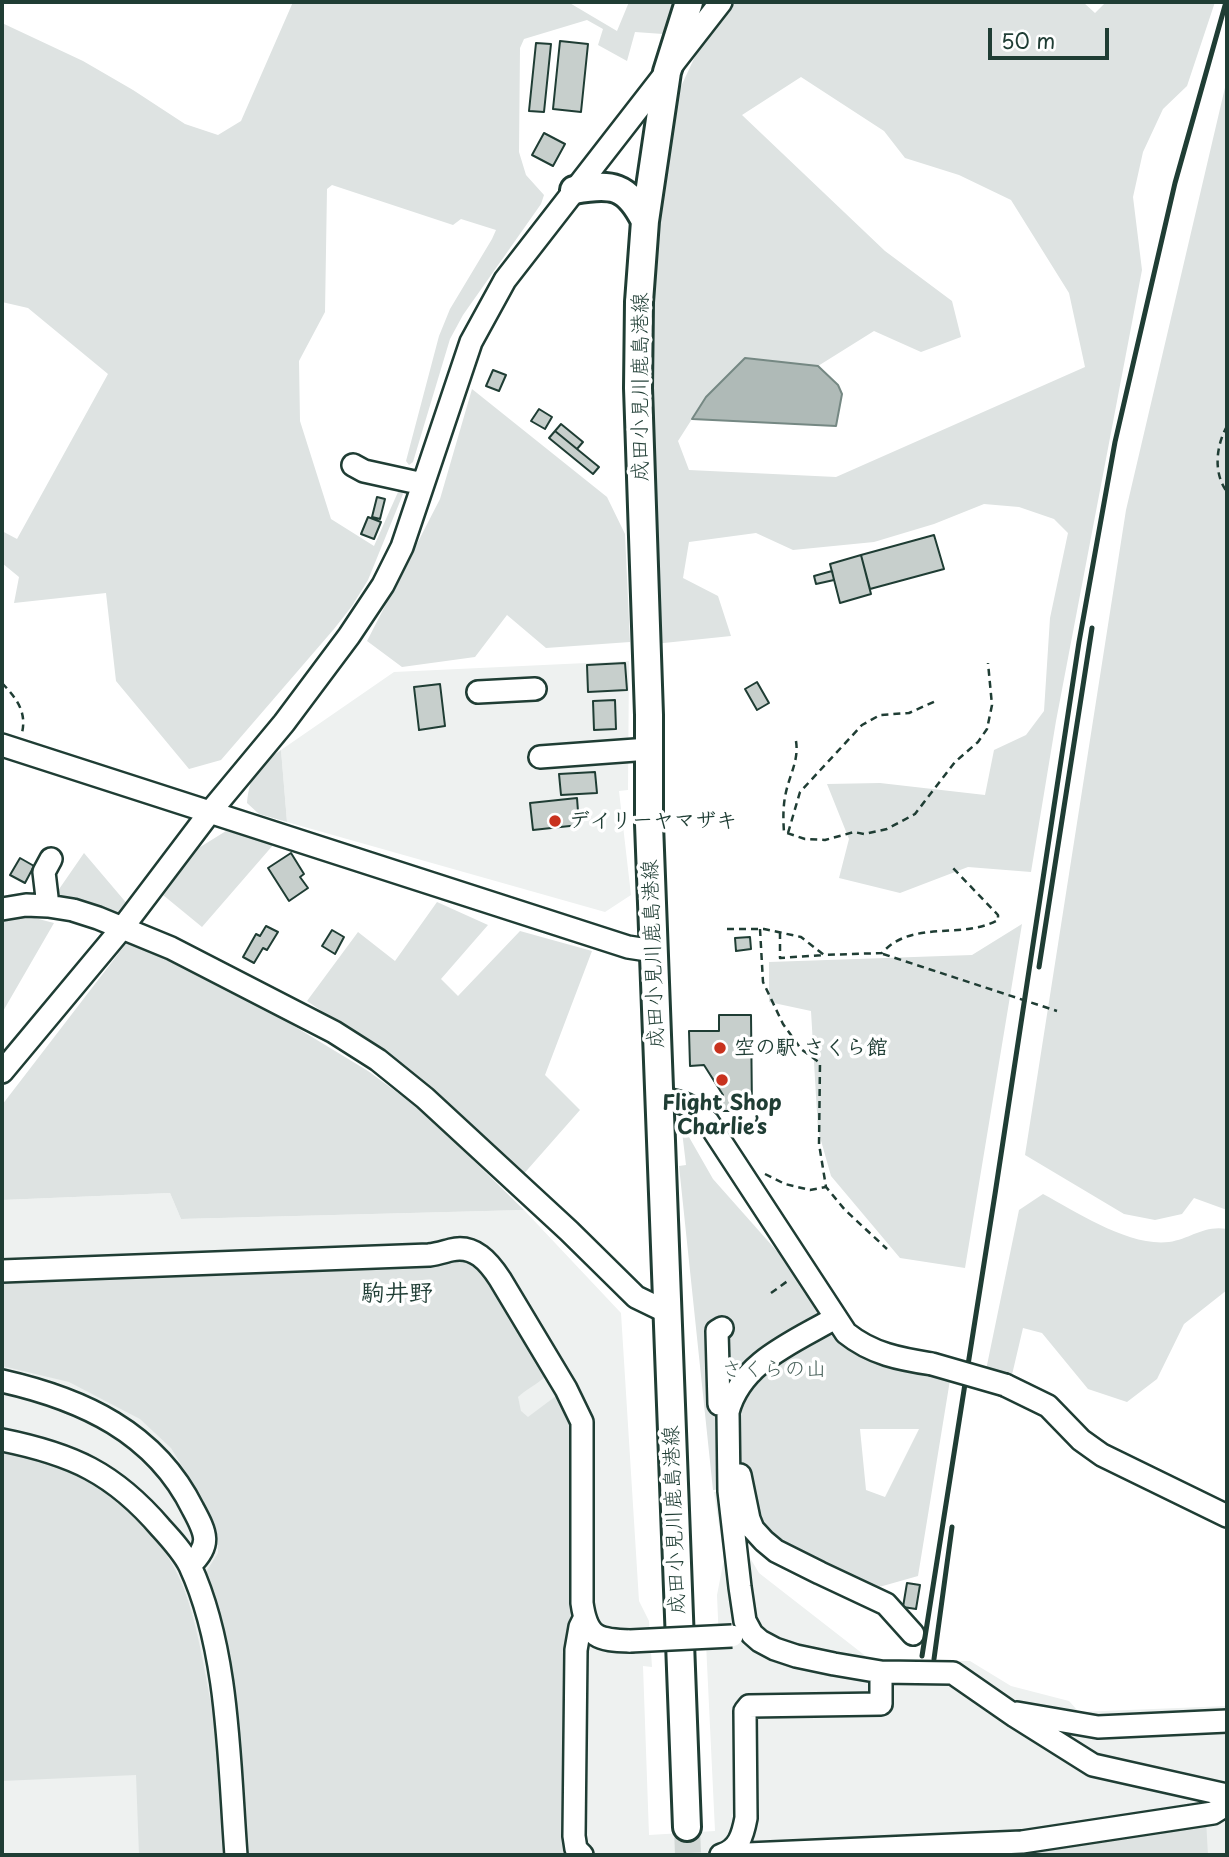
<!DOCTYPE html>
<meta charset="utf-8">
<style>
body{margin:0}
#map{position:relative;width:1229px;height:1857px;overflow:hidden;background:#fff;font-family:"Playpen Sans",sans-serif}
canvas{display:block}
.frame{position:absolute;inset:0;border:4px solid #1f3d34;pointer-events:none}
.scale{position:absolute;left:988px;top:28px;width:121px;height:32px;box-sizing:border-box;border:4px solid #1f3d34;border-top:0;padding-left:9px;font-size:21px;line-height:24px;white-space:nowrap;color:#1f3d34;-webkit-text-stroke:5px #fff;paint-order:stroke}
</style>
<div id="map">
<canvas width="1229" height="1857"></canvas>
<div class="frame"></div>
<div class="scale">50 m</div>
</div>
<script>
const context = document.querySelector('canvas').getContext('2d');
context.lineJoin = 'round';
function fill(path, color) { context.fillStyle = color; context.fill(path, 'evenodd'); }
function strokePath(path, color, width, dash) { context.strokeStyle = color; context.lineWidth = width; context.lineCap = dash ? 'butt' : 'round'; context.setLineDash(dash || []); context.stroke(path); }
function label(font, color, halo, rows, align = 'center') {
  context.font = font + ' "Playpen Sans","Klee One",sans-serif'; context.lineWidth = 7; context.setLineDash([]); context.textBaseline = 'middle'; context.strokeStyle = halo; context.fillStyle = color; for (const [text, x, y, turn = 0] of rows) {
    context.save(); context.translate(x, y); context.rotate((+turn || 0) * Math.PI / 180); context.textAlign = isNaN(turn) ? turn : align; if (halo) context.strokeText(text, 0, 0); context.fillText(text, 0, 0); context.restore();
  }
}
fill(new Path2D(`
 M629,661L628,790L619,791L631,895L605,912L287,822L281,750L394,672Z
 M170,1193L181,1219L524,1210L621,1313L639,1601L649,1621L652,1667L643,1666L649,1835L715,1831L706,1643L719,1642L717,1595L724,1559L714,1492L734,1491L740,1541L759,1573L872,1661H970L1011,1686L1069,1701L1079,1712L1227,1706V1855H2V1200Z`), '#eef1f0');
fill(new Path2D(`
 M293,2H568L617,31L629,2H675L663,34L635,32L627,61L598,45L603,29L587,20L524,39L520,48L519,152L526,175L544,195L541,204L463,315L450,339L413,462L409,465L406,461L439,336L450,309L492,239L496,230L461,219L453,225L332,185L327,189L325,312L299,361L300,421L331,519L374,546L398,492L401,490L403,494L368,580L352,606L334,629L221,760L189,769L116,681L106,593L14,603L19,577L2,563V531L17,539L108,374L28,308L2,302V23L83,61L133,90L185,124L218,135L241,121Z
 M736,2H1083L1095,13L1106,2H1215L1187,86L1163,109L1143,152L1133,197L1142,270L1056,721L1031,872L968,867L900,893L839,878L849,839L827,784L880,783L985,795L994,750L1026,735L1044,711L1050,618L1068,533L1054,519L1019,507L984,504L934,524L874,542L793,550L756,533L689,542L683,578L718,596L731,636L654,644V250L671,108L698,50ZM801,77L884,131L905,158L959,175L1011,200L1069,293L1085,367L836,477L689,470L678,441L706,397L745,358L818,366L874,331L921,352L961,337L952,301L885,251L742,115Z
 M1227,79V1210L1194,1198L1182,1214L1155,1220L1124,1214L1025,1155L1126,510Z
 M472,389L607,497L625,534L630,642L546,648L507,615L475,657L402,667L367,641L440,499Z
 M281,750L287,822L259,814L247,803C250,774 257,766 281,750Z
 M226,831L274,844L202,927L163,895L197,849Z
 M84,853L129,906L119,917L55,895Z
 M437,902L488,925L441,979L458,996L520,931L592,951L545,1075L580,1110L521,1177L393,1060L307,1001L358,932L395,961Z
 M23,915L54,923L2,1013V921Z
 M1022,924L965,1268L900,1258L831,1176L818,1130L811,1011L769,1002V962L972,955Z
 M128,941L261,1006L368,1071L424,1112L524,1210L181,1219L170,1193L2,1200V1105Z
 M681,1123L713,1179L791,1267L841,1337L855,1352L899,1369L950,1380L918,1576L872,1589L780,1545L735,1489L713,1490L679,1166L686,1165ZM860,1429H919L885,1497L866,1490Z
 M1043,1194C1077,1212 1129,1247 1169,1242C1191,1239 1203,1225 1227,1229V1290L1184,1324L1157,1379L1127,1402L1088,1389L1042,1333L1023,1328L1011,1379L986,1370L1019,1210Z
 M456,1255L470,1260L482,1270L547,1374C538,1385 527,1388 518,1397L521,1411L528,1417L556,1396C573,1404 572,1427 576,1444L567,1841L573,1855H249C239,1761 237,1662 206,1572L218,1553V1536L198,1492L171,1448L140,1419L69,1382L2,1366V1277Z
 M2,1452C26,1458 51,1463 74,1474C120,1496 166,1540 184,1589C197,1624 203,1662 210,1699L216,1701L225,1855H139L136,1775L2,1781Z
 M1206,1820L1208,1855H886Z`), '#dee3e2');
const water = new Path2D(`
 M745,358L818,366L838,385L842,394L836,426L692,419L706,397Z`);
fill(water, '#afbab7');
strokePath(water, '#758883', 2);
const building = new Path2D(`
 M560,41L588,44L581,112L553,109Z
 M536,43L551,44L544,112L529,111Z
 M544,133L565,144L553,166L532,155Z
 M493,370L506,375L499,391L486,386Z
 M539,409L552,417L545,429L531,421Z
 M561,424L583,442L577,449L555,431Z
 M555,431L599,467L593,474L549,438Z
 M377,497L385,499L380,519L372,517Z
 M368,517L381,522L374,539L361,534Z
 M934,535L944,569L870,589L861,555Z
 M861,555L871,594L840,603L830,564Z
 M832,571L834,580L816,584L814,576Z
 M625,663L627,690L588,692L587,665Z
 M757,682L769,703L757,710L745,689Z
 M440,684L445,726L419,730L414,687Z
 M615,700L616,729L594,730L593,701Z
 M595,772L597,793L561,795L559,774Z
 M577,798L579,825L533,830L530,803Z
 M291,853L304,874L300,877L308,888L289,901L268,868Z
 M20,858L34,866L25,883L10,875Z
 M266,926L278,932L267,950L263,948L254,963L243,957L256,934L260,936Z
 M332,930L344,937L335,954L322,946Z
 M750,937L751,949L736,951L735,938Z
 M719,1015H751L752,1111H723V1095L704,1065L690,1066L689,1031H719Z
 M907,1583L920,1585L916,1609L903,1607Z`);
fill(building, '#c7cfcc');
strokePath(building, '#1f3d34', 2);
strokePath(new Path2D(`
 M687,1827L688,1855`), '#d2d8d6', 26, [26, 13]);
const minor = new Path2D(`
 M353,465L364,471L423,484
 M478,692L535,689
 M2,745L628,947L654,951
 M540,757L649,749
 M48,906L44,872L51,859
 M2,909L26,905L48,906L73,910L98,918L171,948L334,1032L378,1060L425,1098L569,1231L636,1297L667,1312
 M2,1072L123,927L210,812L284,723L349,636L383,585L402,547L471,342L505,280L721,2
 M660,1098C683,1102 692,1104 708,1122L846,1333C872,1354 900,1359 932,1364
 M2,1271L429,1255C437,1254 443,1252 451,1250C474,1244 489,1262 500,1279L566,1389L582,1422V1603C587,1638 598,1640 630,1641
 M835,1318C794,1342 741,1362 728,1412L729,1491L740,1587L745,1621L752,1634L760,1641L775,1649L796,1656L834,1664L881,1672L953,1673L1015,1716L1093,1765L1227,1795
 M2,1381C82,1399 155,1432 193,1509C206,1533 212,1545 190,1565
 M1005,1385L1048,1406L1081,1440L1102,1455L1227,1516
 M719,1404L717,1331L722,1328
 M2,1440C72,1454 114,1473 161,1528C172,1540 183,1552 190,1566C229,1650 229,1764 236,1855
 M740,1475L749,1519L753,1529L764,1541L776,1551L820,1573L886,1604L913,1634
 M1017,1713L1098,1727L1227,1721
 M582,1855L576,1849L574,1836L576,1650L580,1627L584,1619
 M721,1855C739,1850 743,1834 746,1818L745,1711L749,1706L881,1704V1672
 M725,1855L1022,1842L1213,1813L1221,1808L1227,1798`);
const major = new Path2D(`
 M574,190C612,183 627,185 645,221
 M687,1827L649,824V715L638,388L639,302L645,221L667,72L689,2`);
strokePath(minor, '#1f3d34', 26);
strokePath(major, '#1f3d34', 32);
strokePath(new Path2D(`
 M1227,426C1216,446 1213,473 1227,492
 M2,683C16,698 27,711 22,733
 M796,741C799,760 790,774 786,792C783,805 783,818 784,832L805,839L825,840L854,832L864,834L887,829L915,814L955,762L978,742L987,729L992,705L988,663
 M788,833L800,792L862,725L880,715L909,713L938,700
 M727,929H764L801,937L824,955L882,953C912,919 962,940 998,920V915L952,867
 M760,929L763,982L783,1024L801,1049L820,1063L819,1144L826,1187L845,1210L887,1249
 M780,932V958L824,955
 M883,954L1057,1011
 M765,1174L785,1184L810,1190L826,1187
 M771,1293L789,1280`), '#1f3d34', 2.5, [7, 5]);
strokePath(minor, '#fff', 21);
strokePath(major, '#fff', 26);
strokePath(new Path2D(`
 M1039,967L1092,628
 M922,1656L995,1194L1079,642L1115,442L1175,183L1226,2
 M934,1659L952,1527`), '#1f3d34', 5);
const minorBridge = new Path2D(`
 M932,1364L1005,1385
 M630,1641L732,1636`);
strokePath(minorBridge, '#1f3d34', 26, []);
strokePath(minorBridge, '#fff', 21);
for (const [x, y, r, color] of [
 [555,821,7,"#c8321e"],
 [720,1048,7,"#c8321e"],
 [722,1080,7,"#c8321e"]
]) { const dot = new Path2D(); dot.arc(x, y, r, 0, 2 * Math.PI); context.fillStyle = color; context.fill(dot); strokePath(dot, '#fff', 2.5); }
label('21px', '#1f3d34', '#fff', [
 ["成田小見川鹿島港線",641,387,-90],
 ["成田小見川鹿島港線",654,954,-92],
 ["成田小見川鹿島港線",675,1520,-92]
]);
label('bold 21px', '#1f3d34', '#fff', [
 ["デイリーヤマザキ",569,821],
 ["空の駅 さくら館",734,1048],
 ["Flight Shop",722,1104,"center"],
 ["Charlie’s",722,1128,"center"]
], 'left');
label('21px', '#455e57', '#fff', [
 ["さくらの山",774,1370]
]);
label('bold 24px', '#1f3d34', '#fff', [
 ["駒井野",397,1294]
]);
</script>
